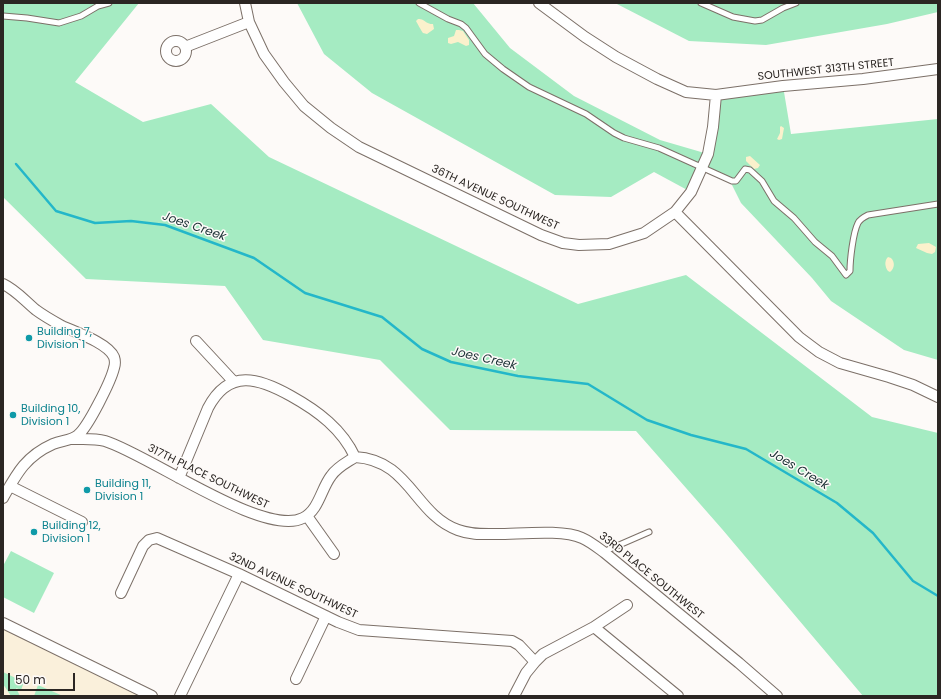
<!DOCTYPE html>
<style>
body{margin:0}
#map{position:relative;width:941px;height:699px;overflow:hidden;background:#fdfaf8;font-family:Poppins,sans-serif}
canvas{display:block}
.frame{position:absolute;inset:0;border:4px solid #2b2623;pointer-events:none}
.scale{position:absolute;left:8px;top:673px;width:67px;height:18px;box-sizing:border-box;border:2px solid #2b2623;border-top:0;padding-left:5px;font-size:12px;line-height:14px;white-space:nowrap;color:#2b2623;-webkit-text-stroke:3px #fdfaf8;paint-order:stroke}
</style>
<div id="map">
<canvas width="941" height="699"></canvas>
<div class="frame"></div>
<div class="scale">50 m</div>
</div>
<script>
const context = document.querySelector('canvas').getContext('2d');
context.lineJoin = 'round';
function fill(path, color) { context.fillStyle = color; context.fill(path, 'evenodd'); }
function strokePath(path, color, width, dash) { context.strokeStyle = color; context.lineWidth = width; context.lineCap = dash ? 'butt' : 'round'; context.setLineDash(dash || []); context.stroke(path); }
function label(font, color, halo, rows, align = 'center') {
  context.font = font + ' Poppins,sans-serif'; context.lineWidth = 3; context.setLineDash([]); context.textBaseline = 'middle'; context.strokeStyle = halo; context.fillStyle = color; for (const [text, x, y, turn = 0] of rows) {
    context.save(); context.translate(x, y); context.rotate((+turn || 0) * Math.PI / 180); context.textAlign = isNaN(turn) ? turn : align; if (halo) context.strokeText(text, 0, 0); context.fillText(text, 0, 0); context.restore();
  }
}
fill(new Path2D(`
 M3,623L152,696H3Z`), '#faf0db');
fill(new Path2D(`
 M3,3H139L75,82L143,122L211,104L269,157L578,304L686,275L872,417L938,433V696H863L722,529L636,431L450,430L380,360L263,340L225,286L86,279L3,197Z
 M297,3H473L510,48L574,96L660,140L708,154L716,95L783,86L791,134L938,119V360L904,350L831,301L812,278L741,203L731,183L701,170L691,192L654,172L611,197L555,195L372,93L324,54Z
 M615,3H938V12L887,24L766,45L689,41Z
 M11,551L54,573L34,613L3,597V566Z
 M3,672L24,682L21,690L16,688L20,696H11L3,684Z
 M38,685L63,696H34Z`), '#a5ebc2');
fill(new Path2D(`
 M418,19C424,18 425,24 433,24L434,29L427,34L423,33C422,32 416,21 416,21Z
 M456,30H459L463,31L469,40V45L466,46L458,42L451,44L448,43V38L454,36Z
 M781,126L784,128L782,139L779,140L777,139L780,133V127Z
 M750,156L760,165L758,168L754,169L746,161V157Z
 M929,243L936,247L935,252L932,254L927,253L916,248L918,244Z
 M888,257L891,258C895,262 895,268 890,272L888,271C885,267 884,261 888,257Z`), '#fbf1cc');
strokePath(new Path2D(`
 M16,164L56,211L95,223L131,221L165,225L254,258L305,293L382,317L422,349L451,362L518,376L588,384L647,420L691,435L746,449L837,503L873,533L913,581L938,596`), '#24b7c9', 2.5);
const lane = new Path2D(`
 M419,3L448,19L461,24L466,28L485,54L503,69L529,87L586,114L614,133L624,138L659,148L732,181H736L745,169L750,170L762,181L774,201L794,218L815,242L832,256L846,275L850,271C850,260 853,233 858,223C860,219 864,217 868,215L938,204
 M701,3L733,17L755,21L762,20L783,8L796,3
 M3,16L27,18L59,23L81,16L98,6L109,3
 M603,552L649,532`);
const street = new Path2D(`
 M245,3L249,22L264,54L284,82L304,106L331,128L359,147L541,235L563,243L579,245L609,244L644,233L675,212L691,192L708,154L713,127L716,95
 M539,3L585,37L616,57L657,79L686,92L716,95L783,86L863,79L938,69
 M166 51a10 10 0 1 1 20 0a10 10 0 1 1-20 0Z
 M185,47L249,22
 M675,212L799,337L819,352L840,363L889,377L913,385L938,397
 M3,284C16,290 25,301 36,310C44,316 53,321 62,326C75,332 108,343 114,357C115,360 115,365 114,368C111,381 88,427 78,435C71,441 62,440 53,444C26,456 17,473 3,498
 M196,341L234,382
 M72,439C84,439 94,438 105,441C148,454 264,538 303,518C319,510 321,489 331,476C337,467 346,463 355,457
 M355,457C410,460 414,514 458,530C471,535 484,534 497,534C520,534 563,529 582,538C591,542 598,548 605,553L739,663L777,696
 M179,478L208,408C229,368 259,378 291,396C318,411 342,429 355,457
 M10,486L82,522
 M307,516L334,554
 M121,593L143,546L149,540L157,538L239,574L338,622L359,630L512,641L519,645L535,662
 M3,623L152,696
 M594,627L678,696
 M296,679L326,616
 M180,696L239,574
 M514,696L526,673L535,662L543,654L594,627L627,605`);
strokePath(lane, '#7c7068', 7);
strokePath(street, '#7c7068', 12);
strokePath(lane, '#fff', 5);
strokePath(street, '#fff', 10);
for (const [x, y, r, color] of [
 [29,338,4,"#0f9aa8"],
 [13,415,4,"#0f9aa8"],
 [87,490,4,"#0f9aa8"],
 [34,532,4,"#0f9aa8"]
]) { const dot = new Path2D(); dot.arc(x, y, r, 0, 2 * Math.PI); context.fillStyle = color; context.fill(dot); strokePath(dot, '#fdfaf8', 1.5); }
label('11px', '#2b2623', '#fdfaf8', [
 ["SOUTHWEST 313TH STREET",826,70,-6],
 ["36TH AVENUE SOUTHWEST",495,198,25],
 ["317TH PLACE SOUTHWEST",208,477,26],
 ["33RD PLACE SOUTHWEST",651,576,39],
 ["32ND AVENUE SOUTHWEST",293,586,25]
]);
label('11px', '#0d838f', '#fdfaf8', [
 ["Building 7,",37,332],
 ["Division 1",37,345],
 ["Building 10,",21,409],
 ["Division 1",21,422],
 ["Building 11,",95,484],
 ["Division 1",95,497],
 ["Building 12,",42,526],
 ["Division 1",42,539]
], 'left');
label('italic 12px', '#1a3034', '#fdfaf8', [
 ["Joes Creek",194,227,19],
 ["Joes Creek",484,359,13],
 ["Joes Creek",799,470,31]
]);
</script>
